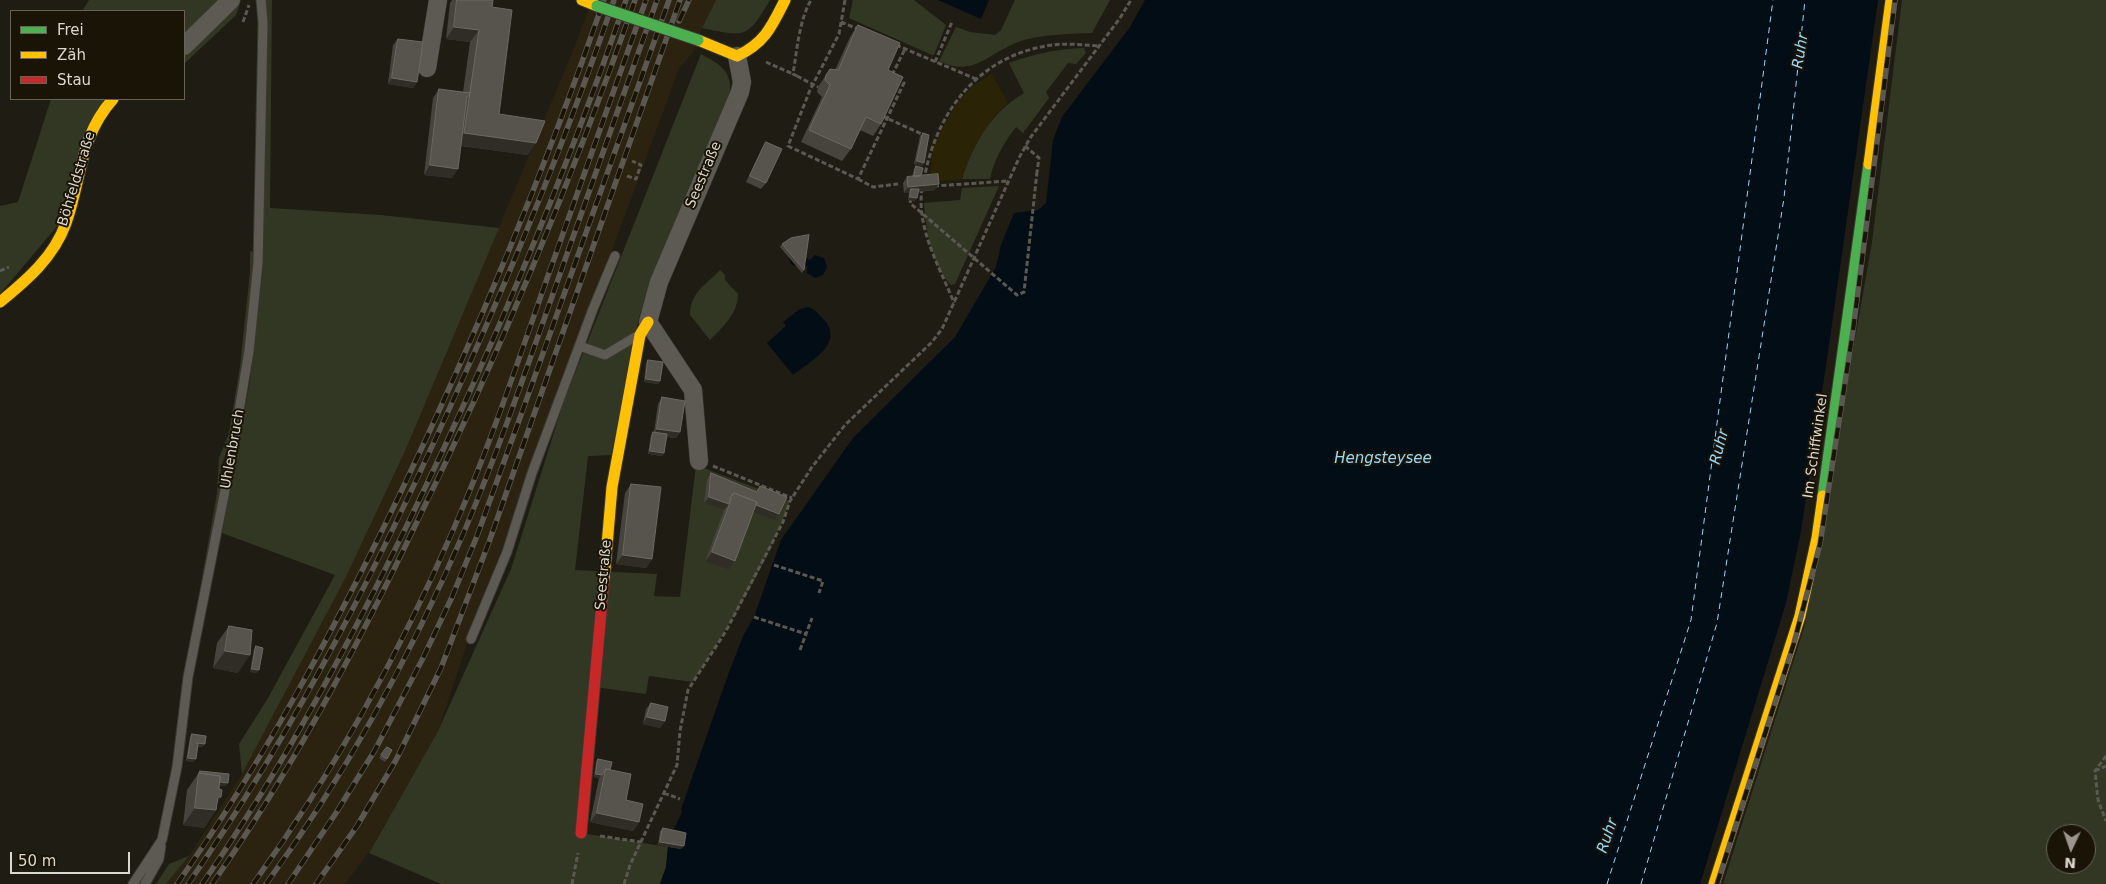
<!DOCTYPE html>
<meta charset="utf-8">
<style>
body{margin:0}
#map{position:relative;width:2106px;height:884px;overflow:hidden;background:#1f1c14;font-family:"DejaVu Sans",sans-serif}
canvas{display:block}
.legend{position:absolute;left:10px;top:10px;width:175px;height:90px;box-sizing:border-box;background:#1a1407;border:1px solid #686257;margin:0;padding:6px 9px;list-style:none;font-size:15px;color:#dcd7ce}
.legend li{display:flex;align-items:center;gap:10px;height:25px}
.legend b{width:25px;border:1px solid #686257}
.north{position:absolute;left:2046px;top:824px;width:50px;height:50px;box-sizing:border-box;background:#1a1407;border:1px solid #686257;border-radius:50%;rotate:183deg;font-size:14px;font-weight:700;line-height:20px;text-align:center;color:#dcd7ce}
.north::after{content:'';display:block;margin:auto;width:18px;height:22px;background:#9a968d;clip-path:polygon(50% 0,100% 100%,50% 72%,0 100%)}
.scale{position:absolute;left:10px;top:852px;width:120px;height:22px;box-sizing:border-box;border:2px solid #dcd7ce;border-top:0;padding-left:6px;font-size:15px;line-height:18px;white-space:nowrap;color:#dcd7ce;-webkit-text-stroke:4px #1a1407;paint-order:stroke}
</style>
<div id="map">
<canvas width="2106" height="884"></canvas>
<ul class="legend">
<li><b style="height:6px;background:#4caf50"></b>Frei</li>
<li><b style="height:6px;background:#ffc107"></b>Zäh</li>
<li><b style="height:6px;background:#c62828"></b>Stau</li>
</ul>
<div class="north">N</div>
<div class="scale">50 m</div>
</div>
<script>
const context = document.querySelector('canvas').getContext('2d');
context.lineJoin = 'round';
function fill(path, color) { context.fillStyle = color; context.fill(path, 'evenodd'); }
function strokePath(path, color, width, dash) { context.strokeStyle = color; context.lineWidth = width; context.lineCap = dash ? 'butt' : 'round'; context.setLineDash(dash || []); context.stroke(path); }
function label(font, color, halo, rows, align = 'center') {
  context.font = font + ' "DejaVu Sans",sans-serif'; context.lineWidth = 4; context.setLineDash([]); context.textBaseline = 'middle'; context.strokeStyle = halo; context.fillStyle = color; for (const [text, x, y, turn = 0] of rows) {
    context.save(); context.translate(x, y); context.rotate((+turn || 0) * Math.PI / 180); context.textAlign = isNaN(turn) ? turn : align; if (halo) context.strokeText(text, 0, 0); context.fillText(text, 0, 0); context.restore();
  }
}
fill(new Path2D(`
 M592,0H716L702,28L694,51L679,69L472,629L438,731L369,852L345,884H166L189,856L242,774L346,577L406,449L574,48Z`), '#2b220f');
fill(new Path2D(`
 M89,0H221L184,38V11H82Z
 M236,0H241L236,15L184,64V51Z
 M264,0H272L270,208L381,215L499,228L406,449L346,577L242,774L239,744L268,698L335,575L222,533L250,381L263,268Z
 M716,0H770C747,39 746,37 702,28Z
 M853,0H914L946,25L934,55H932L849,18Z
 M1015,0H1110L1092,33C1067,34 1041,34 1018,42C988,53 974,78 939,61L956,27L970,32L995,35L1001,30Z
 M1902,0H2106V884H1723L1805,625L1872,242ZM2056,834H2086V864H2056Z
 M1084,48L1086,53L1076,64L1068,63L1046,92L1049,98L1023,133L1016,127C1004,143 994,159 990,179H962C974,142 990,114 1024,93L1009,63C1034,54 1057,49 1084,48Z
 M701,54C723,66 733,72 730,99L652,279L639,317L611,455L588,456L575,570L657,574L654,596L680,597L696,465L790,501C769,562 728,627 693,682L649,676L646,694L594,687L581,833L668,847L666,867L660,884H441L369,853L438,731L511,569L563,404Z
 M51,99H107L59,224L0,294V206L18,202Z
 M999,186L955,284L951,285C931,264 926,230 924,203L960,200L962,188Z
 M250,251L253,252L254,260L244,362L231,438L221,467L220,499L200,589L217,493L219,458L229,433L240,366L250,272Z
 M720,270L725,275V280L738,294C738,313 723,327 710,340L690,315C691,291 705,286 720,270Z
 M189,856L166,884H156L169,864Z`), '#323723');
fill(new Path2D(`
 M992,74L1008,103C984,126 972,148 962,179L930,182L933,147L940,132L958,102L974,85Z`), '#2b2305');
fill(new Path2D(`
 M938,0H989L981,19Z
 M1145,0H1878L1828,352L1801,531L1786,603L1700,884H660L666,867L668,847L681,849L685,832L674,829L682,812L681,809L728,675L743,636L754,617L781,540L853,438L955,337L996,267L1001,245L1014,213L1038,210L1046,203L1053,140L1062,117L1130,27Z
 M815,255L824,258L827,267L823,275L815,278L807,273V266L800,263L795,266L791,264L788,256L803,257L810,260Z
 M808,307C817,310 820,316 826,322C843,345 809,362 793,375L767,343L786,326L783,322L800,309Z`), '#030d15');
strokePath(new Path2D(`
 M1607,884L1691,620L1773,0
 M1641,884L1717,623L1784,198L1805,0`), '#96d9fc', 1, [6, 5]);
const lane = new Path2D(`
 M580,346L605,355L635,337
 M471,639L507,552L532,473L593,309L615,256
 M133,884L162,840L177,767L188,677L230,465L249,351L258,263L263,23L261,0
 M145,884L159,859L161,846`);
const street = new Path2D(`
 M184,46L231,0
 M427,68L438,0
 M699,461L693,390L648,322L659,282L740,92L742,82L737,56`);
const fast = new Path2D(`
 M1823,496L1869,164`);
const slow = new Path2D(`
 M582,0L597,6
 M698,40L737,56C765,43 772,26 785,0
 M1869,164L1891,0
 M0,302C27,280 54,257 66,223C82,178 79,137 113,99
 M604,580L612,487L640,335L648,322
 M1714,884L1800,616L1817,538L1823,496`);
const jam = new Path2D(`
 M581,833L604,580`);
strokePath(lane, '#3b3832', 11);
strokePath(street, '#3b3832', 19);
strokePath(fast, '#3b3832', 13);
strokePath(slow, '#3b3832', 13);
strokePath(jam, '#3b3832', 13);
strokePath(new Path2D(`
 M845,0L839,34L810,90L788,146L858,179L904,83L898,79
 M243,22L249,5
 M841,22L858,29
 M896,45L976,79
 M766,62L793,74
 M935,62L952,22
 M892,75L905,49
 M797,76L793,74C797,50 799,21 811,0
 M1025,146L1039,158L1037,172
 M627,176L636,179L641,165L632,161
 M858,179L873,187L898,184
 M924,180C936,111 980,54 1053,45C1068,43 1084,45 1099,46
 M934,186L1008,181
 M922,188C916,229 940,267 954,303
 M0,271L9,267
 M713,466L792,498
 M774,565L823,581L819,593
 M754,617L806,634
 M800,650L812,618
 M2106,756L2095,771L2098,800L2106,821
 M2095,771L2106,766
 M664,793L680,799
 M600,836L641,842
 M572,884L578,853
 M624,884L630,865L677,765L680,731L688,690L726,631L783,522L790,501L812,467L845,425L932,342L942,329L1019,158L1030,138L1120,18L1131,0`), '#5b5852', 3, [5, 2.5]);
strokePath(lane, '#5d5a54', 9);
strokePath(street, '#5d5a54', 18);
strokePath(fast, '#4caf50', 11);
strokePath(slow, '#ffc107', 11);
strokePath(jam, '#c62828', 11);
const rail = new Path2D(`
 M679,21L689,0
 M177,884C263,762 333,632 398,498C476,336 545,170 604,0
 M188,884C299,725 385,553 464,376C519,253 570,128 614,0
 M202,884C283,768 350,642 412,515C493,348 565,176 626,0
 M212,884C291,772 355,651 414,528C498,357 572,180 635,0
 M253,884C333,773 400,653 454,528C488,450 515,370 543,290C577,193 612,97 646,0
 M266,884C345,776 411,655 464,532C500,447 530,359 561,271C593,181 625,91 657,0
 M288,884L336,813L375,750L423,658L452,597L477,536L521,415L669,0
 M316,884L357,826L396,760L441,668L489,542L680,0
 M1717,884L1794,643L1820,544L1853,331L1895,0`);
strokePath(rail, '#5a5850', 5.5);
strokePath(rail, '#1a1407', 4, [11]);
const fastBridge = new Path2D(`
 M597,6L698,40`);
strokePath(fastBridge, '#3b3832', 13, []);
strokePath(new Path2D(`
 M797,76L818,87
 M882,116L924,135
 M911,198L910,203L1017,295L1024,292L1037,172`), '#5b5852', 3, [5, 2.5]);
strokePath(fastBridge, '#4caf50', 11);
fill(new Path2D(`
 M452,0H493L492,7L499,114L528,155L461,146L452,178L424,175L433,98L439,89L463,92L470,42L446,39L450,3Z
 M858,25L888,70L881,124L873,136L860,130L851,149L842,161L801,142L822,97L817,92L818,87L830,69L835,70L850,37Z
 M398,39L417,82L413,88L388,84L393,45Z
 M923,133L922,166L914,164L920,136Z
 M766,142V183L761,189L746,182L762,148Z
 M916,166L921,176L935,190L918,192L917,198L914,201L908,200L909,193H904L903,183L907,177H912L914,169Z
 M782,244L804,270L802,273L780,247Z
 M648,360L660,381L658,384L644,382L646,363Z
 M662,397L680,432L676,438L667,437L664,453L662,456L648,454L651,435L654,432L658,404Z
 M711,473L756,492L760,486L775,521L753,512L735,561L729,570L705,562L724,510L704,503L707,480Z
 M631,484L652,559L646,568L616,564L625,493Z
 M229,626L238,673L213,668L217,643Z
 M256,646L257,673L250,672L254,649Z
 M651,703L665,721L660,728L643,724L646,709Z
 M192,734L205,744L202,747H198L193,762L186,761L190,737Z
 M387,747L392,750L385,762L379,758Z
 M598,759L610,770L626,800L639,822L633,831L590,822L599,778L594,777L596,762Z
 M200,771L226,786L219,785V789L221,797L217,802L216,810L204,828L183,825L187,790Z
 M663,828L681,849L658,845L660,831Z`), '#47443e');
fill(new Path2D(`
 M454,27L479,30L470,42L446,39Z
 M392,78L417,82L413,88L388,84Z
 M464,133L536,143L528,155L456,145Z
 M917,161L924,163L922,166L914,164Z
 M430,165L458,169L452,178L424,175Z
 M939,184L935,190L911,192V189L909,193H904L908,187Z
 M910,197L917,198L914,201L908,200Z
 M646,379L660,381L658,384L644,382Z
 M657,429L680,432L676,438L653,435Z
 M650,451L664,453L662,456L648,454Z
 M732,496L779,514L775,521L730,503Z
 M709,497L729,504L724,510L704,503Z
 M712,552L735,561L729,570L705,562Z
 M623,555L652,559L646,568L616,564Z
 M225,651L250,655L238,673L213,668Z
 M252,669L259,670L257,673L250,672Z
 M647,717L665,721L660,728L643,724Z
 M196,743L205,744L202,747L194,746Z
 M188,758L196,759L193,762L186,761Z
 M596,774L602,775L599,778L594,777Z
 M199,779L228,783L226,786L198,782Z
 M218,797H221L212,810H216L204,828L183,825L195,808Z
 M597,813L639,822L633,831L590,822Z
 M660,842L684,846L681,849L658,845Z`), '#302d27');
const building = new Path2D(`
 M457,0H493L492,7L512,10L499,114L545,121L536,143L464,133L479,30L454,27Z
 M858,25L900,43L888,70L903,77L881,124L866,117L851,149L809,130L830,85L825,80L826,75L830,69L838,70Z
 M398,39L423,42L417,82L392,78Z
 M439,89L470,93L469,96H467L458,169L430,165Z
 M923,133L929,135L924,163L917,161Z
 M766,142L782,149L766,183L750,176Z
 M916,166L923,168L921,176L914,177Z
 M938,174L939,184L908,187L907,177Z
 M911,189H919L917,198L910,197Z
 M809,235L804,270L782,244L791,238Z
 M648,360L663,362L660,381L646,379Z
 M662,397L685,401L680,432L657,429Z
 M653,432L667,434L664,453L650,451Z
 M711,473L757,492L760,486L787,497L779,514L756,505L757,502L734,493L731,496L729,504L709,497Z
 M631,484L661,487L652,559L623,555Z
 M734,493L757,502L735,561L712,552Z
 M229,626L252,630L250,655L225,651Z
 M256,646L263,648L259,670L252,669Z
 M651,703L668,707L665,721L647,717Z
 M192,734L206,736L205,744L196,743L198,744L196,759L188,758Z
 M387,747L392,750L387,759L381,755Z
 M598,759L612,762L610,770L606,769L602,775L596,774Z
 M606,769L631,774L626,800L643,804L639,822L597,813Z
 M200,771L229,774L228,783L220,782V776L200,773Z
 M199,773L220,776L219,789L222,790L221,797H218L216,810L195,808Z
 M663,828L686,833L684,846L660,842Z`);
fill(building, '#57544d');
strokePath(building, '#6c6862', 1);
label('14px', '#dcd7ce', '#1a1407', [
 ["Seestraße",704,175,-67],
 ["Böhfeldstraße",77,179,-73],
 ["Im Schiffwinkel",1816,446,-82],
 ["Uhlenbruch",233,449,-80],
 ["Seestraße",604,575,-85]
]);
label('italic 15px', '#96d9fc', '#1a1407', [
 ["Ruhr",1801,51,-81],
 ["Ruhr",1720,447,-75],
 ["Hengsteysee",1383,459],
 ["Ruhr",1608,836,-71]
]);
</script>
